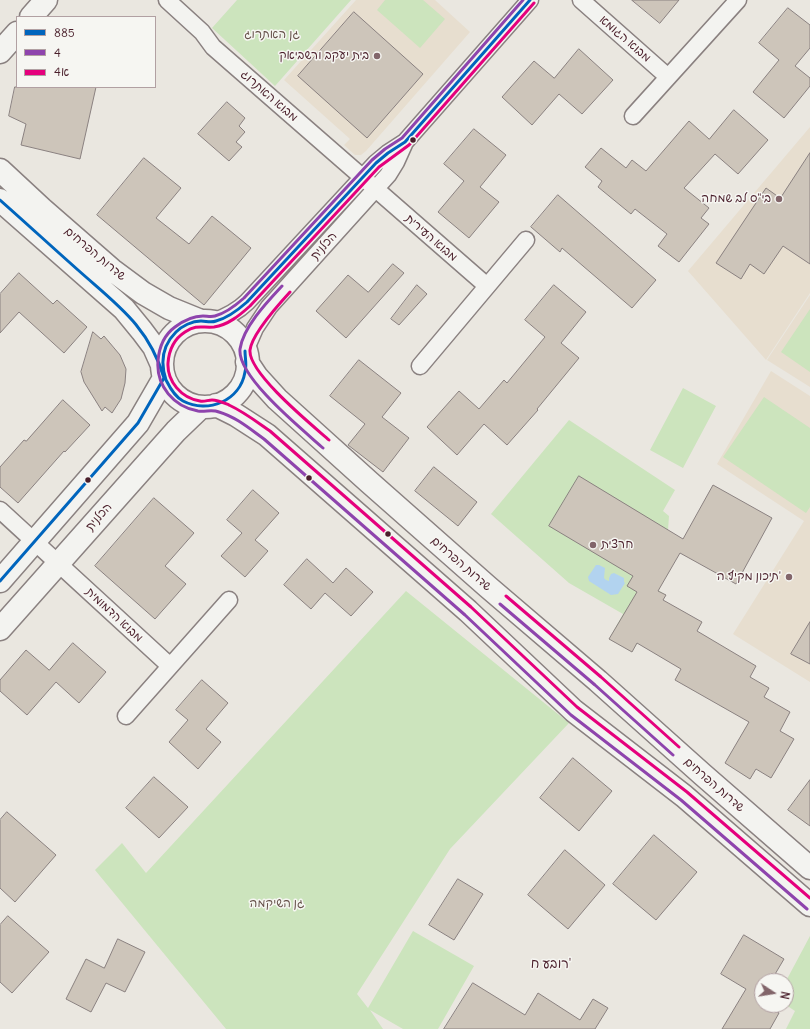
<!DOCTYPE html>
<meta charset="utf-8">
<style>
body{margin:0}
#map{position:relative;width:810px;height:1029px;overflow:hidden;background:#eae7e0;font-family:Delius,"Playpen Sans Hebrew",sans-serif}
canvas{display:block}
.legend{position:absolute;left:16px;top:16px;width:140px;height:72px;box-sizing:border-box;background:#f6f6f2;border:1px solid #b1a0a2;margin:0;padding:5px 7px;list-style:none;font-size:12px;color:#4a1f2b}
.legend li{display:flex;align-items:center;gap:8px;height:20px}
.legend b{width:20px;border:1px solid #b1a0a2}
.north{position:absolute;left:754px;top:973px;width:40px;height:40px;box-sizing:border-box;background:#f6f6f2;border:1px solid #b1a0a2;border-radius:50%;rotate:102deg;font-size:11px;font-weight:700;line-height:16px;text-align:center;color:#4a1f2b}
.north::after{content:'';display:block;margin:auto;width:14px;height:18px;background:#82656a;clip-path:polygon(50% 0,100% 100%,50% 72%,0 100%)}
</style>
<div id="map">
<canvas width="810" height="1029"></canvas>
<ul class="legend">
<li><b style="height:5px;background:#0065bd"></b>885</li>
<li><b style="height:5px;background:#8e44ad"></b>4</li>
<li><b style="height:5px;background:#e5007d"></b>4א</li>
</ul>
<div class="north">N</div>
</div>
<script>
const context = document.querySelector('canvas').getContext('2d');
context.lineJoin = 'round';
function fill(path, color) { context.fillStyle = color; context.fill(path, 'evenodd'); }
function strokePath(path, color, width, dash) { context.strokeStyle = color; context.lineWidth = width; context.lineCap = dash ? 'butt' : 'round'; context.setLineDash(dash || []); context.stroke(path); }
function label(font, color, halo, rows, align = 'center') {
  context.font = font + ' Delius,"Playpen Sans Hebrew",sans-serif'; context.lineWidth = 3; context.setLineDash([]); context.textBaseline = 'middle'; context.strokeStyle = halo; context.fillStyle = color; for (const [text, x, y, turn = 0] of rows) {
    context.save(); context.translate(x, y); context.rotate((+turn || 0) * Math.PI / 180); context.textAlign = isNaN(turn) ? turn : align; if (halo) context.strokeText(text, 0, 0); context.fillText(text, 0, 0); context.restore();
  }
}
fill(new Path2D(`
 M356,0H435L470,32L366,151L361,155H355L344,145L350,139L284,80Z
 M810,127V293L766,360L688,271Z
 M810,295V387L767,360Z
 M771,371L810,396V682L733,634L804,521L717,464Z`), '#e7decf');
fill(new Path2D(`
 M237,0H351L275,86L212,28Z
 M385,0H423L445,19L420,48L377,10Z
 M810,309V372L781,352Z
 M683,388L716,406L683,468L650,450Z
 M764,397L810,428V507L806,513L723,457Z
 M569,420L675,490L663,511L669,516L668,530L650,560L669,572L658,590L666,595L632,652L609,639L623,614L569,583L491,514Z
 M406,591L569,723L450,849L357,994L368,1008L413,931L474,966L438,1029H403L370,1010L383,1029H226L95,870L122,843L146,873Z
 M810,936V1029H786L795,1011L786,1005V981Z`), '#cce4bd');
fill(new Path2D(`
 M596,565H599L605,568L604,578L606,580L609,581V578L611,574L614,573L624,578V582L625,583L618,594L611,595L589,581L588,577Z`), '#b2d3ef');
const building = new Path2D(`
 M632,0H679L660,23Z
 M788,8L810,25V48L795,66L810,78V86L784,118L753,92L779,60L759,43Z
 M354,12L423,74L367,138L298,76Z
 M579,49L613,80L582,114L559,94L532,125L502,97L534,61L554,78Z
 M15,87H96L80,159L21,145L26,124L9,116Z
 M227,102L245,118L239,126L245,132L236,142L242,147L229,161L198,134Z
 M734,110L768,140L738,174L715,154L684,188L709,208L701,218L709,224L679,262L658,246L667,234L635,209L631,214L598,187L602,181L585,167L601,148L626,168L632,160L646,171L689,121L709,139Z
 M474,129L506,155L480,187L499,202L469,238L438,212L464,181L444,164Z
 M810,153V264L783,246L764,274L750,264L741,279L716,263L766,188L780,198Z
 M144,158L181,188L156,218L189,244L212,216L251,248L204,305L97,215Z
 M558,195L656,280L632,308L562,248L560,252L531,227Z
 M393,264L404,273L346,338L316,311L348,275L368,292Z
 M19,273L53,304L57,300L87,327L64,353L19,312L0,333V294Z
 M417,285L427,294L399,325L391,319Z
 M554,285L586,312L561,343L579,358L537,409L538,410L507,445L484,424L457,455L427,427L459,391L479,409L504,380L507,383L545,337L525,320Z
 M93,332L101,339L104,336L120,355L126,369L125,383L121,399L112,413L105,407L102,411L84,382L81,372Z
 M359,360L401,393L382,417L409,438L383,472L348,445L365,424L330,396Z
 M63,400L90,425L65,452L64,451L18,503L0,487V467L24,440L26,441Z
 M434,467L477,502L458,526L415,491Z
 M579,476L683,539L713,485L772,518L736,584L680,553L658,591L666,595L663,600L702,622L697,631L756,666L750,677L769,688L764,697L790,712L780,731L794,739L771,778L756,769L750,779L725,763L749,722L675,680L681,669L637,643L632,652L609,639L637,592L627,586L633,576L549,526Z
 M253,490L279,513L255,540L268,551L245,577L221,556L242,533L227,520Z
 M154,498L194,533L165,566L186,584L155,619L95,566Z
 M307,559L333,583L346,568L373,592L351,616L325,593L311,609L284,585Z
 M810,622V664L791,654Z
 M73,643L106,672L79,703L56,682L27,715L0,691V680L26,650L49,670Z
 M202,680L228,703L206,729L221,742L198,769L169,742L188,720L176,710Z
 M573,758L612,791L579,831L540,798Z
 M154,777L188,807L159,838L126,808Z
 M810,780V826L788,810Z
 M7,812L56,855L15,902L0,888V820Z
 M654,835L697,872L656,920L613,884Z
 M565,850L605,885L568,929L528,895Z
 M458,879L483,894L454,940L429,925Z
 M8,916L49,952L12,993L0,982V925Z
 M744,935L784,959L771,981H762V1005H766L779,1013L770,1029H722L746,989L721,974Z
 M118,939L145,952L125,992L106,983L91,1012L66,999L86,959L104,968Z
 M473,983L525,1015L538,993L580,1020L593,999L608,1008L595,1029H444Z`);
fill(building, '#cdc5ba');
strokePath(building, '#8a8180', 1);
const street = new Path2D(`
 M167,0L202,32L213,47L487,286
 M581,0L668,77
 M633,116L738,0
 M213,322C226,317 237,312 247,302L376,163L388,153L405,142L530,0
 M245,351L255,328L269,307L388,175L396,162L405,142
 M420,366L526,240
 M0,510L170,666
 M126,716L229,600`);
const secondary = new Path2D(`
 M31,17L46,0
 M0,52L17,33
 M0,170L42,209L112,270L143,293L169,308L201,321
 M0,200L124,309L142,331L154,347L162,365
 M162 364a43 43 0 1 1 86 0a43 43 0 1 1-86 0Z
 M247,362L257,377L277,399L369,482L488,587L598,681L702,774L810,868
 M216,405L236,415L267,435L468,611L574,711L684,796L810,905
 M0,581L138,423L164,378
 M0,629L176,431L201,407`);
strokePath(street, '#8a8180', 19);
strokePath(secondary, '#8a8180', 25);
strokePath(street, '#f3f3f0', 16);
strokePath(secondary, '#f3f3f0', 22);
strokePath(new Path2D(`
 M0,200C26,223 52,247 78,270C116,304 149,326 164,378
 M245,351C245,358 247,366 245,372C240,401 208,414 183,401C175,397 170,388 166,380C160,362 163,345 176,332C182,326 192,321 201,321C206,321 211,323 216,321C228,318 238,310 247,302L376,163L388,153L405,142L530,0
 M0,581L138,423L164,378`), '#0065bd', 3);
strokePath(new Path2D(`
 M523,0L402,138L385,149L372,160L244,298C235,306 226,313 215,316C211,317 207,316 203,316C193,316 183,321 175,327C164,335 159,348 158,361C156,386 174,407 198,411C206,412 212,409 219,412C236,417 250,429 264,439L465,615L571,715L681,800L807,909
 M282,286C268,301 243,327 240,349C237,377 303,430 323,448
 M500,604L595,685L673,755`), '#8e44ad', 3);
strokePath(new Path2D(`
 M534,3L409,145L379,167L250,306C240,315 228,325 214,327C202,328 197,324 185,332C174,339 169,350 168,363C167,381 181,398 200,401C204,402 208,400 212,400C218,400 224,403 229,405C244,412 257,422 270,431L471,607L577,707L687,792L810,898
 M290,292C279,304 252,334 250,350C248,373 312,425 329,440
 M506,596L601,677L679,747`), '#e5007d', 3);
for (const [x, y, r, color] of [
 [377,56,4,"#82656a"],
 [413,140,3.5,"#4a1f2b"],
 [779,199,4,"#82656a"],
 [309,478,3.5,"#4a1f2b"],
 [88,480,3.5,"#4a1f2b"],
 [388,534,3.5,"#4a1f2b"],
 [593,545,4,"#82656a"],
 [789,577,4,"#82656a"]
]) { const dot = new Path2D(); dot.arc(x, y, r, 0, 2 * Math.PI); context.fillStyle = color; context.fill(dot); strokePath(dot, '#f6f6f2', 1.5); }
label('12px', '#645048', '#f6f6f2', [
 ["גן האתרוג",272,35],
 ["גן השיקמה",277,904]
]);
label('12px', '#4a1f2b', '#f6f6f2', [
 ["מבוא הגומא",625,39,41],
 ["מבוא האתרוג",269,96,41],
 ["מבוא העירית",431,238,41],
 ["הכלנית",324,246,-48],
 ["שדרות הפרחים",95,254,40],
 ["הכלנית",99,517,-48],
 ["שדרות הפרחים",461,564,41],
 ["מבוא הדמומית",114,615,43],
 ["שדרות הפרחים",714,785,41]
]);
label('12px', '#4a1f2b', '#f6f6f2', [
 ["בית יעקב ורשביאק",369,56],
 ["בי\"ס לב שמחה",771,199],
 ["חרצית",601,545,"left"],
 ["תיכון מקיף ה'",781,577]
], 'right');
label('13px', '#4a1f2b', '#f6f6f2', [
 ["רובע ח'",551,964]
]);
</script>
